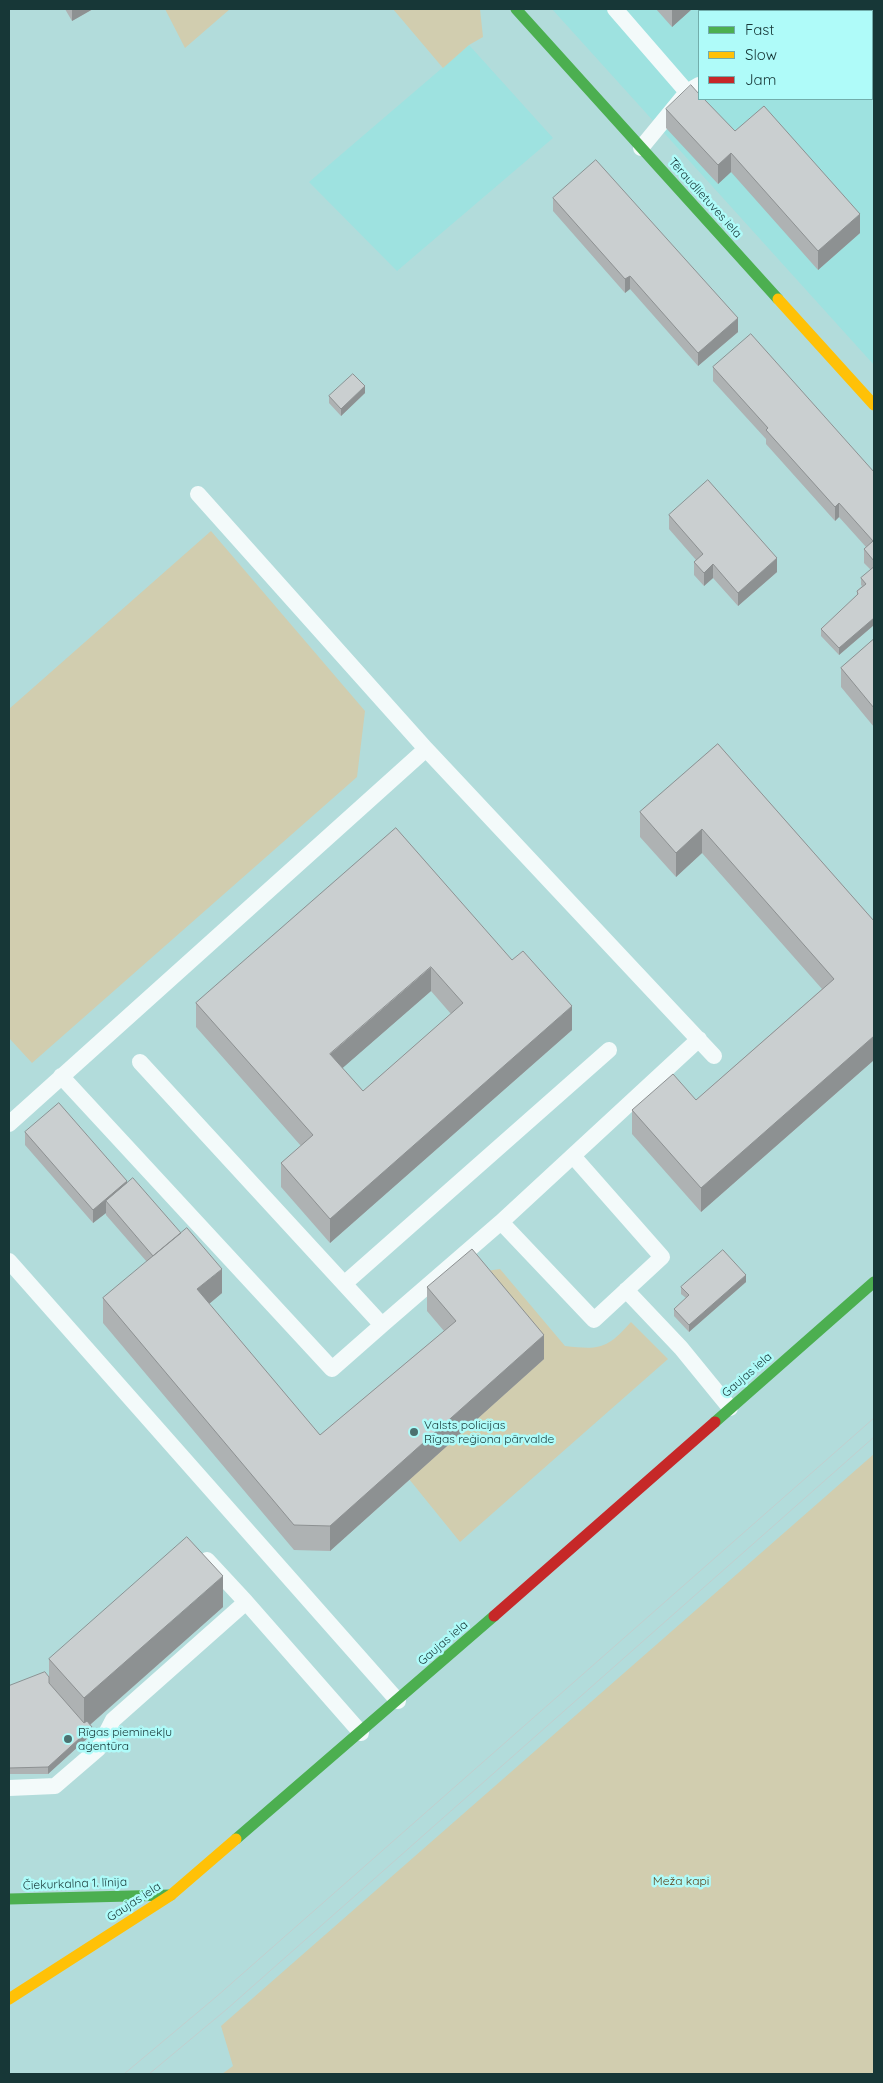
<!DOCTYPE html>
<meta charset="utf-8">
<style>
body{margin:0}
#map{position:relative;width:883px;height:2083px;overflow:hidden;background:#b2dcdb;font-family:Quicksand,sans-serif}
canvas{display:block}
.frame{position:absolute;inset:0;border:10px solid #173737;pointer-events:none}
.legend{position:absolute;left:698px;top:10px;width:175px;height:90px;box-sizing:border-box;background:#affbf9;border:1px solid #72adab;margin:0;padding:6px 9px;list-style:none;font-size:15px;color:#173737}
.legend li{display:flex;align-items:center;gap:10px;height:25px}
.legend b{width:25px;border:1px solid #72adab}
</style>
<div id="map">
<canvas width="883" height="2083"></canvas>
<div class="frame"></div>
<ul class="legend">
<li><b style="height:6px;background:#4caf50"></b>Fast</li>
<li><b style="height:6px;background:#ffc107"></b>Slow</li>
<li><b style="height:6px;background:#c62828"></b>Jam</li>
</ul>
</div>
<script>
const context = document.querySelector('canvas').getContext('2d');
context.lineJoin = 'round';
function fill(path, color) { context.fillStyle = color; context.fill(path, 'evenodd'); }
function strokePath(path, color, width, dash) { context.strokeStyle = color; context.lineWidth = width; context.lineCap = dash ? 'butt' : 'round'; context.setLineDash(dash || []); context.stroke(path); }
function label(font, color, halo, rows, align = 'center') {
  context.font = font + ' Quicksand,sans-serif'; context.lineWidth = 5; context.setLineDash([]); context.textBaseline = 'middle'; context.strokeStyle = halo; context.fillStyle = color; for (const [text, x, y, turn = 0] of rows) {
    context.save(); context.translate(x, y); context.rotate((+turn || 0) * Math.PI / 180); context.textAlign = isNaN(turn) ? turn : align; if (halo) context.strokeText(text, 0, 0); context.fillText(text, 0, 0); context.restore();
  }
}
fill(new Path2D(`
 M552,9H874V365ZM699,11H872V99H699Z
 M469,45L553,138L397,271L309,182Z`), '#9ee2e0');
fill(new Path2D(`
 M165,9H230L185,48Z
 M393,9H480L483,37L469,45L443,68Z
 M211,531L365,711L357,777L32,1063L9,1038V709Z
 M500,1269L565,1346C600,1350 607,1349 631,1322L668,1359L460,1542L409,1479L472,1273Z
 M874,1454V2074H222L233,2066L221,2026Z`), '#d1cdaf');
strokePath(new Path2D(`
 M615,9L687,92
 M803,11L806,9
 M641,148L687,92L699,85
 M198,494L426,749L714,1056
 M140,1062L382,1325L501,1222L594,1320L662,1257L573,1156
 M61,1076L332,1369L382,1325
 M9,1124L426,749
 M501,1222L699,1039
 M9,1261L398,1701
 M344,1284L609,1050
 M626,1290L681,1348L730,1408
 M207,1560L246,1602
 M9,1788L55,1786L98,1749L113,1720L246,1602L361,1733`), '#f3fafa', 16);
strokePath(new Path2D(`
 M516,9L778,299
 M715,1422L874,1282
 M236,1839L494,1616
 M9,1899L171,1895`), '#4caf50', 11);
strokePath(new Path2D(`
 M778,299L874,405
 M9,1999L171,1895L236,1839`), '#ffc107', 11);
strokePath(new Path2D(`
 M494,1616L715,1422`), '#c62828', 11);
strokePath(new Path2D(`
 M124,2074L216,1997L874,1418
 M149,2074L227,2009L874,1437`), '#c1cece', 1);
fill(new Path2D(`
 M65,9H93L72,21Z
 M656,9H692L672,27Z
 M700,9H779L776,11H702Z
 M666,109L735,131L860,233L818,270L731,172L718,184L666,128Z
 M553,198L738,332L698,366L630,289L625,293L553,211Z
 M713,367L874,472V625L839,655L821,636V629L857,596V591L862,586L861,585V578L871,570L864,563V549L866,547L839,517L835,521L766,444V439L713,381Z
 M365,393L341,416L329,403V396Z
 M669,515L777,572L738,606L713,578L704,586L694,575V562L696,560L669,529Z
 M874,639V727L841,687V668Z
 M718,744L874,921V1060L701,1212L632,1134V1110L696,1100L822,989L702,853L676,877L640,837V812Z
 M396,828L572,1030L330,1243L281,1187V1163L301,1146L196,1027V1003ZM431,991L451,1014L363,1091L342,1068Z
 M25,1132L127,1183L222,1293L209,1304L320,1435L444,1331L427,1311V1287L544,1359L330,1551L294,1550L103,1323V1298L147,1262L106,1215V1213L93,1223L25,1145Z
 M746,1282L689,1332L674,1316V1309L686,1298L681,1294V1287Z
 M223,1607L90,1725L92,1734L48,1774H9V1686L49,1677V1659Z`), '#aeb2b3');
fill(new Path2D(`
 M72,9H93L72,21Z
 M672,9H692L672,27Z
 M751,9H779L776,11H748Z
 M731,153V172L718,184V165Z
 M860,214V233L818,270V251Z
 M630,276V289L625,293V279Z
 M738,318V332L698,366V353Z
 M365,386V393L341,416V409Z
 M839,503V517L835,521V507Z
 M777,558V572L738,606V593Z
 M713,564V578L704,586V573Z
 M874,618V625L839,655V648Z
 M702,829V853L676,877V853Z
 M431,967V991L330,1079V1054Z
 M572,1006V1030L330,1243V1219Z
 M874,1036V1060L701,1212V1188Z
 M127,1181V1194L106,1201V1213L93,1223V1210Z
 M222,1269V1293L197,1314V1289Z
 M746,1275V1282L689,1332V1325Z
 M544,1335V1359L330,1551V1526Z
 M223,1576V1607L84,1730V1698Z
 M92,1727V1734L48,1774V1767Z`), '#8d9192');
const building = new Path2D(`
 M721,9H751L748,11H724Z
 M691,85L699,94V99H704L735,131L764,106L860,214L818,251L731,153L718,165L666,109Z
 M596,160L738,318L698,353L630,276L625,279L553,198Z
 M751,334L874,472V561L864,549L873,541L839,503L835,507L766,430L768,428L713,367Z
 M353,374L365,386L341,409L329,396Z
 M708,480L777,558L738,593L713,564L704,573L694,562L703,554L669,515Z
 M874,567V618L839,648L821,629L858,594L857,591L866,584L861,578Z
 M874,639V708L841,668Z
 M718,744L874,921V1036L701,1188L632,1110L673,1074L696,1100L834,979L702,829L676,853L640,812Z
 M396,828L512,960L523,951L572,1006L330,1219L281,1163L313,1135L196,1003ZM431,967L463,1003L363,1091L330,1054Z
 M59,1103L127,1181L93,1210L25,1132Z
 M133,1178L181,1233L153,1256L106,1201Z
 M187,1228L222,1269L197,1289L320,1435L456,1321L427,1287L472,1249L544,1335L330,1526L294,1525L103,1298Z
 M723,1250L746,1275L689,1325L674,1309L689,1295L681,1287Z
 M187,1537L223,1576L84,1698L49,1659Z
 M45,1672L49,1677V1683L84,1723L87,1721L92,1727L48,1767L9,1768V1686Z`);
fill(building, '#cacfd0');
strokePath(building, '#8d9192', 1);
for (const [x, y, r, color] of [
 [414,1432,5,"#4d7170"],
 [68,1739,5,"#4d7170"]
]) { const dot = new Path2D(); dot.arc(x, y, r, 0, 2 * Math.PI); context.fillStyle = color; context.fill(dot); strokePath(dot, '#affbf9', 2); }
label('12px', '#173737', '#affbf9', [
 ["Tēraudlietuves iela",705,198,48],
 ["Gaujas iela",747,1375,-41],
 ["Gaujas iela",443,1643,-41],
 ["Čiekurkalna 1. līnija",75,1884,-2],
 ["Gaujas iela",134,1902,-33]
]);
label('12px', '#173737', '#affbf9', [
 ["Valsts policijas",424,1425],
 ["Rīgas reģiona pārvalde",424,1439],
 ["Rīgas pieminekļu",78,1732],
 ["aģentūra",78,1746]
], 'left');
label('12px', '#5b4018', '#affbf9', [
 ["Meža kapi",681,1881]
]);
</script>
